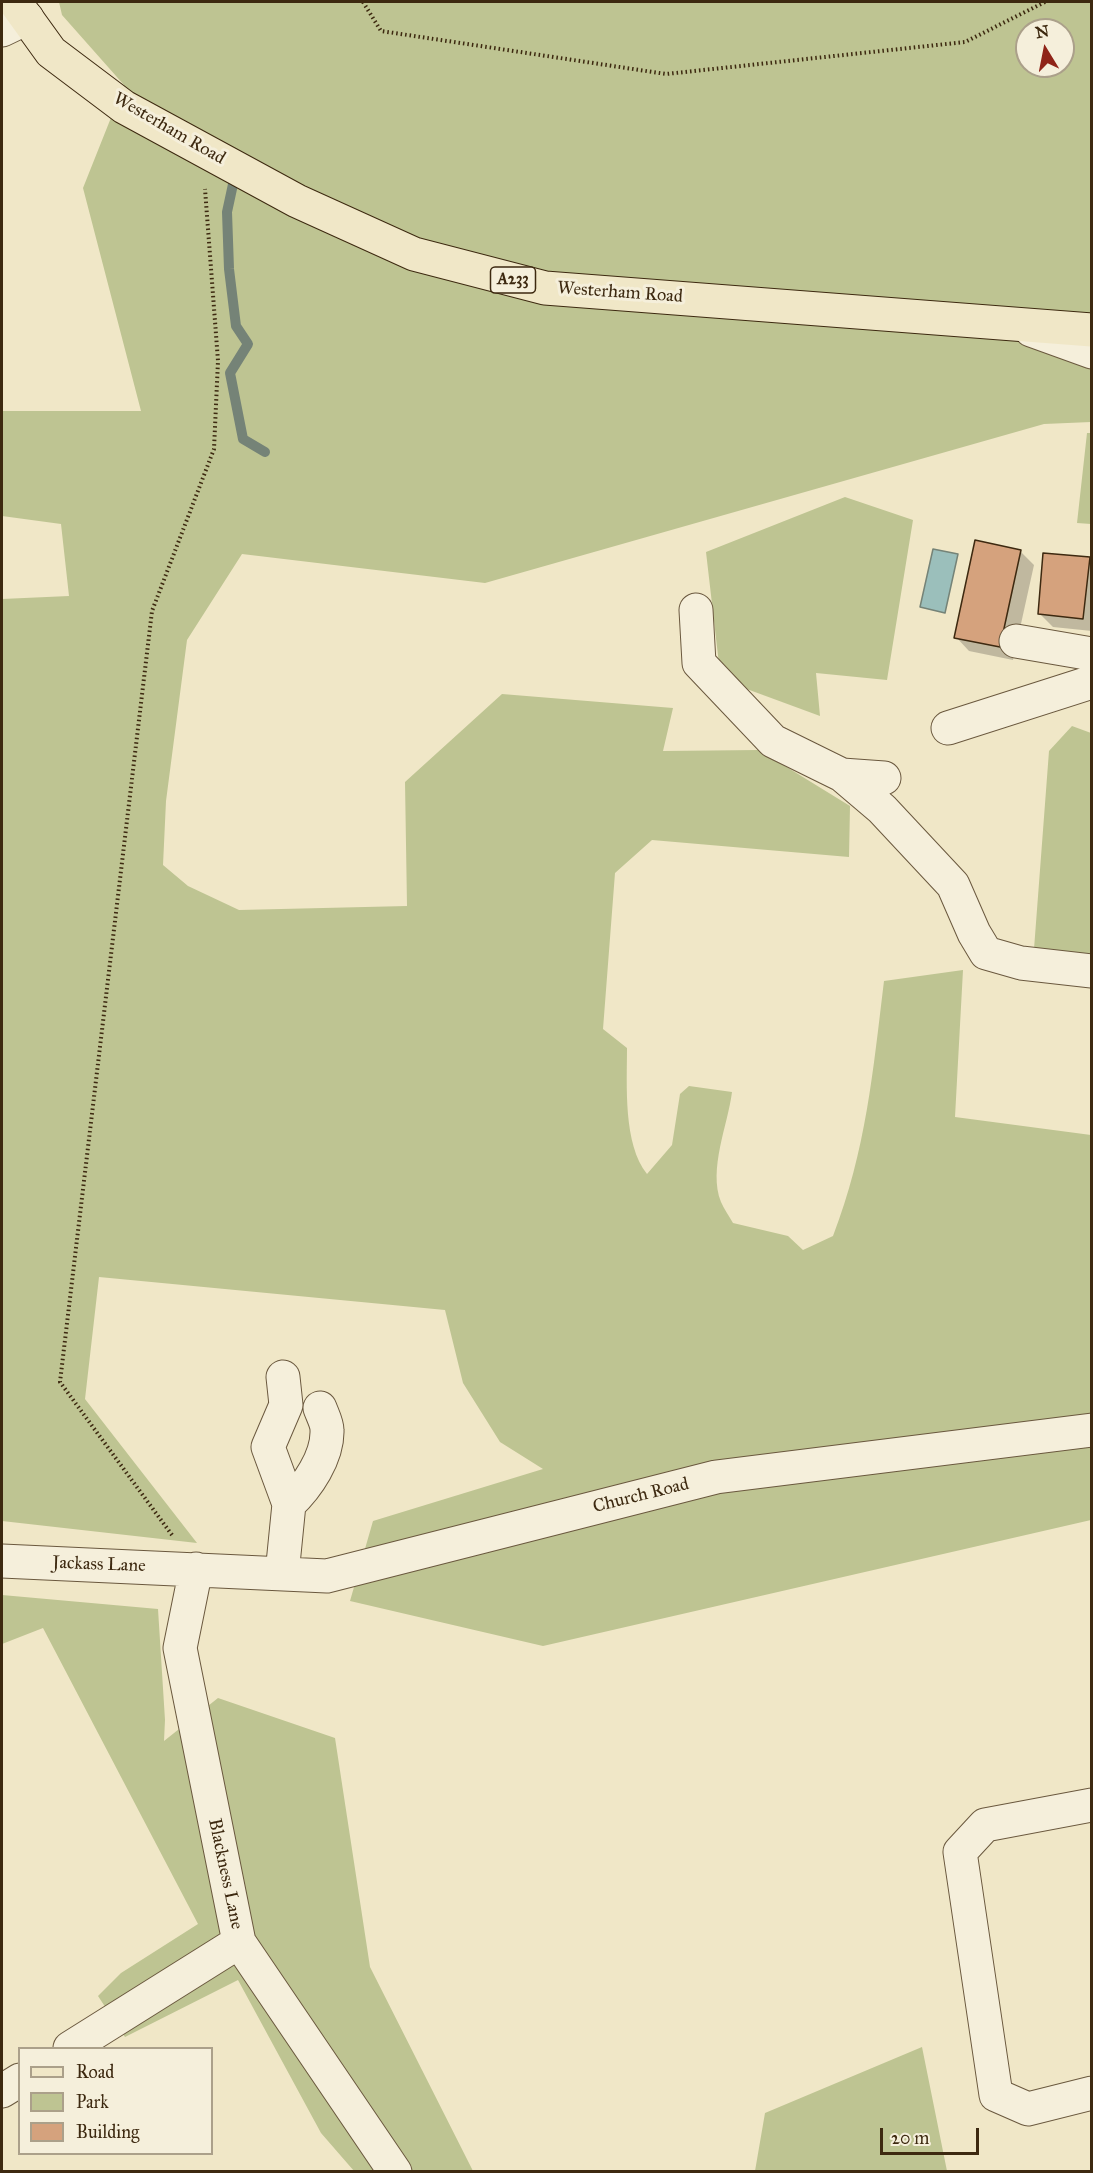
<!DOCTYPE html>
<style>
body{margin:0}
#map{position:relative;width:1093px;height:2173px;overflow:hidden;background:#f0e7c7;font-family:"IM FELL Great Primer",serif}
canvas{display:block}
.frame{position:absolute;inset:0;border:3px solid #3d2910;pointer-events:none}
.legend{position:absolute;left:18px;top:2047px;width:195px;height:108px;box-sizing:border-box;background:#f5efdb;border:2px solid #aba08a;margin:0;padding:8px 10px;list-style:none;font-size:18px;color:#3d2910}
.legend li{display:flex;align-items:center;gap:12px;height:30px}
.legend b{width:30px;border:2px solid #aba08a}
.north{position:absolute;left:1015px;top:18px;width:60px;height:60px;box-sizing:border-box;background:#f5efdb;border:2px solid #aba08a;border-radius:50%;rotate:350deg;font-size:16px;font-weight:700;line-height:24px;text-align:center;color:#3d2910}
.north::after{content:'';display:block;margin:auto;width:21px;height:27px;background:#8f2418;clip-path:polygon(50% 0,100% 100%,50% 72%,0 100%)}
.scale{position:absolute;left:880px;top:2128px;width:99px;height:27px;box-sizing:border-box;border:3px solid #3d2910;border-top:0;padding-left:8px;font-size:18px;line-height:21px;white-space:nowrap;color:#3d2910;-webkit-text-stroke:4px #f5efdb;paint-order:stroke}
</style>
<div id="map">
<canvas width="1093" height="2173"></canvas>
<div class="frame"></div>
<ul class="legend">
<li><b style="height:8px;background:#f0e7c7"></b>Road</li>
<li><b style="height:16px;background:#bec492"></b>Park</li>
<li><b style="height:16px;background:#d5a27d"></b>Building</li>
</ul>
<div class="north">N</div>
<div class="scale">20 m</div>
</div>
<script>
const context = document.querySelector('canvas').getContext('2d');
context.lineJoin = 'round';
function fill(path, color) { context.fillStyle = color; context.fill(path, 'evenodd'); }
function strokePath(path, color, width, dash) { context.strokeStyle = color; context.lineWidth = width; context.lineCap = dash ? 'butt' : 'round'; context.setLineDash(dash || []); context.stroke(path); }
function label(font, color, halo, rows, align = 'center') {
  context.font = font + ' "IM FELL Great Primer",serif'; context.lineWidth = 6; context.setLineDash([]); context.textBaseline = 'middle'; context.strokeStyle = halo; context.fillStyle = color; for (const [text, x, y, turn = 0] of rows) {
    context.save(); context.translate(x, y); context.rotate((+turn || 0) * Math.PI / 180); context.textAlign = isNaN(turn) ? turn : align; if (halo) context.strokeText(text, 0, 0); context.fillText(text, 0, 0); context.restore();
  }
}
fill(new Path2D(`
 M59,2H1091V422L1044,424L485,583L242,554L187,640L166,801L163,865L188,886L239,910L407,906L405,782L502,694L673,708L663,751L759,750L850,806L849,857L652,840L615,873L603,1029L627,1048C627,1085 623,1144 647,1174L672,1145L680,1094L689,1086L732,1092C728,1125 708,1169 721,1202C724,1209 729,1216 733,1223L788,1236L803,1250L833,1236C866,1151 873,1071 884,981L963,970L955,1117L1091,1135V1520L543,1646L350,1601L373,1521L543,1469L500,1442L463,1383L445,1310L99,1277L85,1399L197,1543L2,1521V599L69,596L61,524L2,516V411H141L83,188L124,85L62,15ZM1027,30H1063V66H1027Z
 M1087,433H1092L1091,524L1077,523Z
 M845,497L913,520L887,680L816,673L820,716L744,688L719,664L706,552Z
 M1072,726L1091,733V957L1034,949L1049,751Z
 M2,1595L158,1609L165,1720L164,1741L218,1698L335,1738L370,1967L473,2171H354L321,2133L238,1980L125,2037L98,1996L121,1973L198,1924L43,1628L2,1644Z
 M922,2047L947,2171H755L765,2113Z`), '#bec492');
const water = new Path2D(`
 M933,549L958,554L945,613L920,607Z`);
fill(water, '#9bbfbb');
strokePath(water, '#758377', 1.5);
fill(new Path2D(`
 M1020,551L1034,565L1013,660L969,651L956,637Z
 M1089,559L1092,561V631L1053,627L1039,613Z`), '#0003');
strokePath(new Path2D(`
 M235,175L227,212L229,269L236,326L248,344L230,373L243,439L265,452`), '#758377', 10);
const building = new Path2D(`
 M975,540L1021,550L1000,647L954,638Z
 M1043,553L1090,557L1083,619L1038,614Z`);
fill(building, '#d5a27d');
strokePath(building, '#3d2910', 1.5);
const minor = new Path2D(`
 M2,30L27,18
 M1031,330L1092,352
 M696,610L699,663L773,741L842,775L884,778
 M1016,641L1092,654
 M948,728L1092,682
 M842,775L882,809L953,885L974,933L986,953L1021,963L1092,971
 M289,1504C307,1487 328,1457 327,1430C327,1423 322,1414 320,1408
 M2,1561L327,1576L716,1477L1092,1430
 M196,1569L180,1648L239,1942L395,2172
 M282,1574L289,1504L268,1447L286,1405L283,1377
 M1092,1805L985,1825L960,1852L996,2095L1028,2109L1092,2093
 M70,2048L239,1942
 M2,2091L20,2080`);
const major = new Path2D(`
 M15,2L51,52L124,107L297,201L414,254L545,288L1092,330`);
strokePath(minor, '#6a583e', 35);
strokePath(major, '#3d2910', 35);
strokePath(new Path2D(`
 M363,2L381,31L666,74L965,42L1045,2
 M172,1535L60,1382L152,611L214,449L218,361L205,189`), '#3d2910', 4, [1.5, 3]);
strokePath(minor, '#f5efdb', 33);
strokePath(major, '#f0e7c7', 33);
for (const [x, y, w] of [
 [513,280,45]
]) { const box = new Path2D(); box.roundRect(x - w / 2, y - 13, w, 26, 4.5); context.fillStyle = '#f5efdb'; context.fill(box); strokePath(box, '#3d2910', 1.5); }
label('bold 16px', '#3d2910', null, [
 ["A233",513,280]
]);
label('18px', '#3d2910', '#f5efdb', [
 ["Westerham Road",169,129,30],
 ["Westerham Road",620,293,4],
 ["Church Road",641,1496,-14],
 ["Jackass Lane",99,1565,2],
 ["Blackness Lane",225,1874,78]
]);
</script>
